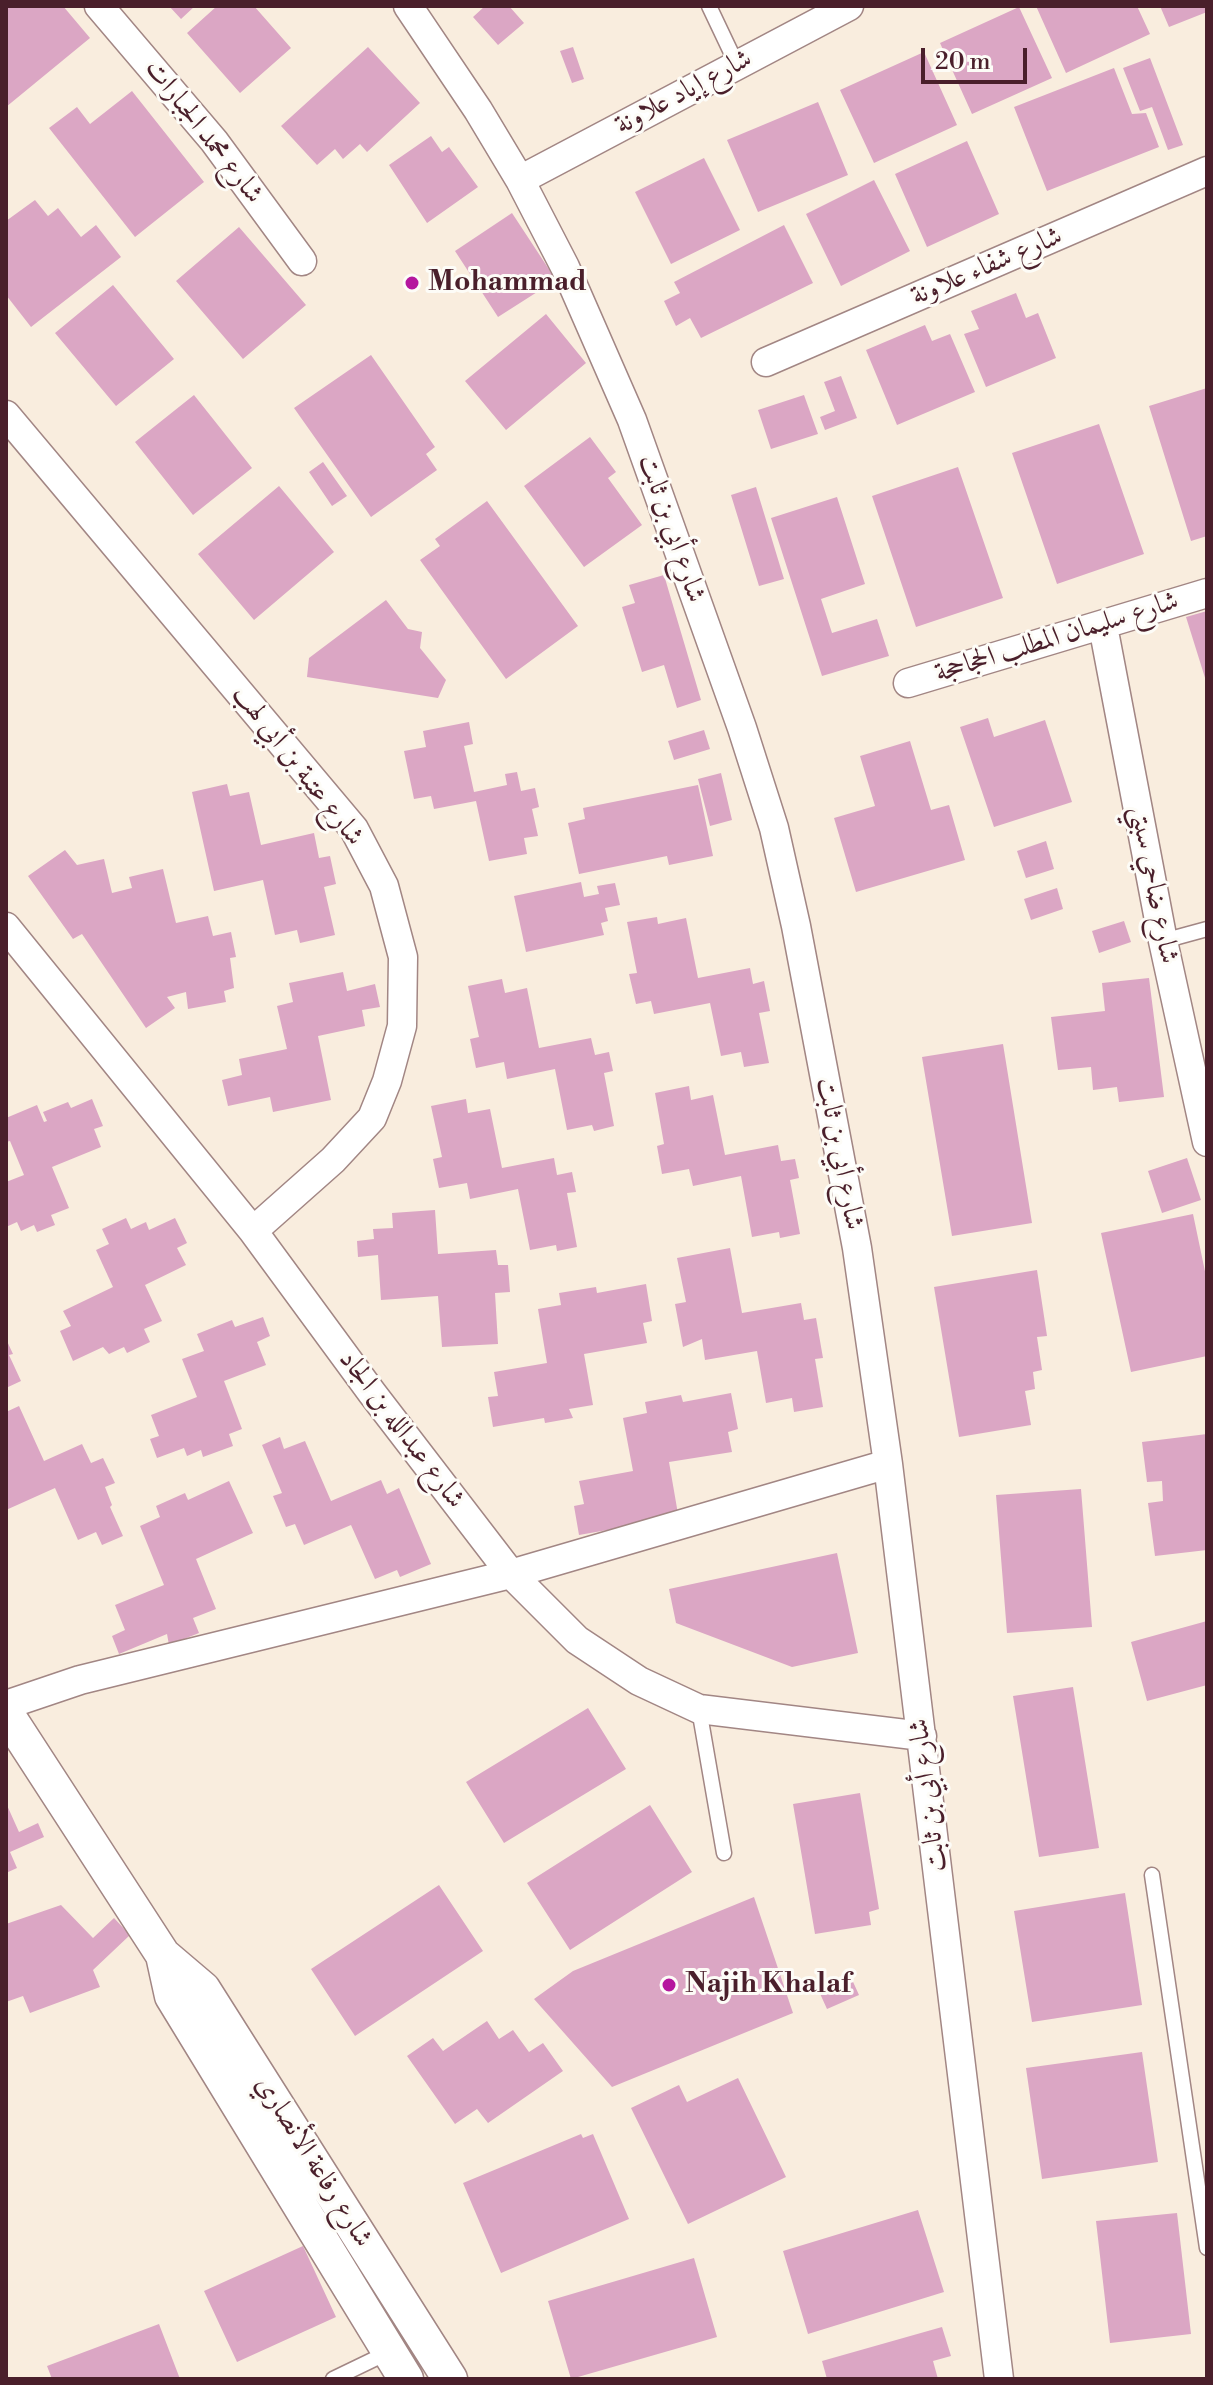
<!DOCTYPE html>
<meta charset="utf-8">
<style>
body{margin:0}
#map{position:relative;width:1213px;height:2385px;overflow:hidden;background:#f9edde;font-family:"Libre Bodoni",serif}
canvas{display:block}
.frame{position:absolute;inset:0;border:8px solid #4a1f2b;pointer-events:none}
.scale{position:absolute;left:921px;top:48px;width:106px;height:36px;box-sizing:border-box;border:4px solid #4a1f2b;border-top:0;padding-left:10px;font-size:24px;line-height:28px;white-space:nowrap;color:#4a1f2b;-webkit-text-stroke:6px #fdfcf7;paint-order:stroke}
</style>
<div id="map">
<canvas width="1213" height="2385"></canvas>
<div class="frame"></div>
<div class="scale">20 m</div>
</div>
<script>
const context = document.querySelector('canvas').getContext('2d');
context.lineJoin = 'round';
function fill(path, color) { context.fillStyle = color; context.fill(path, 'evenodd'); }
function strokePath(path, color, width, dash) { context.strokeStyle = color; context.lineWidth = width; context.lineCap = dash ? 'butt' : 'round'; context.setLineDash(dash || []); context.stroke(path); }
function label(font, color, halo, rows, align = 'center') {
  context.font = font + ' "Libre Bodoni",Amiri,serif'; context.lineWidth = 6; context.setLineDash([]); context.textBaseline = 'middle'; context.strokeStyle = halo; context.fillStyle = color; for (const [text, x, y, turn = 0] of rows) {
    context.save(); context.translate(x, y); context.rotate((+turn || 0) * Math.PI / 180); context.textAlign = isNaN(turn) ? turn : align; if (halo) context.strokeText(text, 0, 0); context.fillText(text, 0, 0); context.restore();
  }
}
fill(new Path2D(`
 M6,6H63L90,38L6,107Z
 M169,6H195L181,19Z
 M217,6H254L291,48L240,93L187,33Z
 M485,6H509L524,23L498,45L473,17Z
 M1036,6H1137L1150,34L1066,73Z
 M1160,6H1207V12L1169,27Z
 M1019,7L1052,78L972,114L940,43Z
 M368,47L420,103L367,152L360,144L343,159L335,149L317,165L281,126Z
 M573,47L584,79L572,83L560,51Z
 M924,52L957,125L874,163L840,90Z
 M1150,58L1183,145L1168,150L1152,107L1140,111L1123,68Z
 M1114,68L1132,114L1146,113L1159,147L1047,191L1014,107Z
 M132,91L204,182L135,237L49,128L77,107L90,124Z
 M818,102L848,175L758,212L727,140Z
 M431,136L442,152L449,147L478,187L427,223L389,165Z
 M967,141L999,214L927,247L895,174Z
 M704,158L740,230L671,264L635,192Z
 M874,180L910,251L841,286L806,214Z
 M35,200L48,216L58,208L81,237L96,225L121,257L31,327L6,295V221Z
 M512,213L556,280L498,317L455,251Z
 M784,225L813,283L701,338L690,318L676,326L664,301L680,293L674,282Z
 M239,227L306,305L243,359L176,281Z
 M113,285L174,359L116,406L55,333Z
 M1016,293L1026,318L1038,313L1056,358L986,387L964,334L979,329L971,311Z
 M546,314L586,363L506,430L465,381Z
 M925,325L932,341L950,334L975,392L897,425L866,350Z
 M371,355L435,447L426,454L437,470L371,517L294,408Z
 M841,376L857,418L825,430L820,417L835,411L824,382Z
 M1207,388V536L1191,541L1149,406Z
 M194,395L252,468L193,515L135,442Z
 M804,395L818,434L771,449L758,410Z
 M1099,424L1144,554L1057,584L1012,453Z
 M590,437L616,472L608,478L642,525L584,567L524,486Z
 M323,462L347,496L332,506L309,472Z
 M958,467L1003,598L916,627L872,496Z
 M279,486L334,552L254,620L198,554Z
 M756,487L784,579L759,586L731,495Z
 M837,497L865,584L821,599L832,633L877,619L889,656L822,676L771,518Z
 M487,501L578,626L506,679L420,560L440,546L435,539Z
 M664,575L701,700L677,708L664,665L642,672L622,607L635,603L629,585Z
 M386,600L408,629L422,632L420,648L446,680L438,698L307,677L309,658Z
 M1207,611V681H1206L1186,617Z
 M988,718L994,737L1045,720L1072,802L994,827L960,727Z
 M469,722L473,744L464,746L474,792L507,785L505,774L517,772L521,791L535,788L539,807L532,809L538,836L524,838L527,854L489,861L476,801L434,809L431,796L414,799L404,751L426,747L423,731Z
 M704,730L710,749L674,760L668,741Z
 M910,741L931,810L949,805L965,860L856,892L834,818L875,806L860,756Z
 M721,773L732,820L710,826L698,779Z
 M227,784L230,796L249,792L261,845L314,833L319,858L330,856L336,884L324,887L335,935L300,943L297,930L275,935L263,880L214,891L192,792Z
 M698,785L713,856L669,865L667,856L579,874L568,823L585,819L583,808Z
 M1046,841L1054,869L1026,878L1017,851Z
 M65,850L77,865L104,859L112,893L132,888L129,877L163,869L176,923L208,916L213,936L231,932L236,957L230,958L234,988L224,991L226,1002L188,1009L186,992L167,997L175,1008L146,1028L82,934L73,939L28,876Z
 M581,882L584,897L599,894L597,886L615,883L620,905L605,908L608,921L601,923L604,935L526,952L514,896Z
 M1057,888L1063,909L1031,920L1024,899Z
 M657,917L658,924L686,918L698,978L750,968L753,984L764,981L770,1011L759,1013L769,1063L744,1067L741,1052L721,1056L710,1003L654,1014L651,1001L636,1004L629,974L637,973L627,922Z
 M1124,921L1131,942L1099,953L1092,931Z
 M343,972L347,991L375,984L380,1007L362,1010L365,1026L318,1036L331,1100L273,1112L270,1097L228,1106L222,1080L242,1075L239,1059L287,1049L277,1006L293,1002L289,983Z
 M1149,978L1164,1097L1119,1102L1117,1087L1093,1090L1091,1067L1058,1070L1051,1017L1105,1011L1102,983Z
 M502,979L505,993L527,988L539,1048L591,1038L595,1055L609,1052L613,1071L604,1073L614,1126L594,1131L592,1125L567,1130L555,1069L507,1079L504,1062L476,1068L470,1039L479,1037L468,986Z
 M1003,1044L1032,1223L952,1236L922,1057Z
 M689,1086L691,1100L713,1095L725,1155L778,1145L781,1161L795,1159L799,1178L790,1180L800,1234L780,1238L779,1232L752,1237L741,1176L693,1186L689,1169L662,1174L657,1146L664,1144L655,1093Z
 M92,1099L103,1126L94,1129L101,1147L52,1167L69,1208L51,1215L55,1225L37,1232L34,1225L21,1231L17,1222L6,1227V1182L24,1175L10,1141L6,1142V1118L37,1105L44,1122L47,1121L43,1112L68,1102L71,1108Z
 M466,1099L468,1113L490,1109L502,1168L554,1158L557,1175L572,1172L576,1192L567,1193L577,1247L557,1251L556,1245L530,1250L518,1189L470,1199L467,1183L439,1188L433,1159L442,1157L431,1106Z
 M1187,1158L1201,1200L1162,1213L1148,1171Z
 M435,1210L438,1254L496,1250L498,1265H508L510,1292L495,1293L498,1344L442,1347L438,1296L381,1300L378,1255L358,1257L357,1241L374,1239L373,1229L393,1228L392,1213Z
 M1193,1214L1207,1281V1356L1131,1372L1101,1233Z
 M126,1218L131,1229L146,1222L149,1230L175,1218L187,1243L177,1248L186,1265L145,1285L162,1321L144,1329L150,1342L127,1353L124,1347L109,1354L103,1347L73,1361L60,1331L71,1326L63,1311L113,1287L96,1250L109,1244L102,1229Z
 M730,1248L742,1313L801,1303L804,1320L816,1318L823,1358L815,1359L823,1407L794,1412L792,1398L766,1403L757,1351L705,1360L702,1339L683,1347L675,1304L686,1302L677,1258Z
 M1037,1270L1047,1336L1037,1337L1042,1370L1033,1372L1035,1389L1025,1391L1031,1425L959,1437L934,1287Z
 M646,1284L652,1321L643,1323L647,1343L584,1354L593,1405L569,1409L573,1418L545,1423L544,1418L493,1427L488,1397L498,1396L494,1372L547,1363L538,1309L561,1305L559,1293L596,1287L597,1293Z
 M263,1317L270,1336L257,1342L266,1365L224,1381L242,1429L229,1434L233,1446L203,1457L201,1450L187,1456L184,1448L157,1458L150,1439L159,1436L151,1415L197,1397L182,1359L204,1351L197,1334L232,1320L235,1327Z
 M6,1339L13,1354L9,1355L21,1381L6,1388Z
 M731,1393L738,1429L728,1432L732,1452L669,1462L678,1514L630,1526L579,1535L574,1506L584,1504L579,1481L633,1471L623,1418L647,1413L645,1402L681,1395L683,1402Z
 M19,1406L44,1461L82,1444L91,1463L103,1458L115,1483L105,1487L112,1505L110,1507L123,1536L102,1545L96,1532L78,1540L55,1488L6,1510V1412Z
 M1207,1434V1550L1155,1556L1148,1503L1163,1501L1162,1481L1147,1482L1142,1442Z
 M280,1437L284,1449L305,1441L331,1501L381,1480L387,1494L399,1488L431,1564L400,1577L397,1570L375,1579L351,1525L304,1545L295,1524L286,1527L273,1496L282,1493L262,1445Z
 M229,1481L253,1533L196,1559L216,1609L193,1618L199,1633L169,1645L167,1634L119,1654L112,1636L125,1630L115,1605L164,1585L140,1526L160,1517L156,1506L185,1493L188,1500Z
 M1081,1489L1092,1627L1007,1633L996,1495Z
 M837,1553L858,1653L792,1667L676,1623L669,1589Z
 M1207,1621V1685L1147,1701L1131,1642Z
 M1073,1687L1099,1848L1039,1857L1013,1696Z
 M588,1708L626,1769L504,1843L466,1782Z
 M860,1793L879,1909L869,1912L871,1925L815,1934L793,1804Z
 M6,1803L19,1832L38,1823L44,1837L10,1852L17,1868L6,1873Z
 M650,1805L692,1872L570,1950L527,1883Z
 M439,1885L483,1951L355,2036L311,1969Z
 M1125,1893L1142,2005L1032,2022L1014,1911Z
 M754,1897L793,2013L612,2087L534,1999L573,1971Z
 M61,1905L93,1938L114,1918L130,1935L93,1970L100,1987L30,2013L23,1996L6,2002V1924Z
 M849,1973L859,1995L827,2009L817,1987Z
 M487,2021L499,2039L513,2030L529,2052L543,2043L563,2071L488,2123L477,2109L455,2124L407,2056L433,2038L443,2051Z
 M1142,2052L1158,2162L1042,2179L1026,2068Z
 M738,2078L786,2177L688,2224L631,2108L679,2085L687,2102Z
 M581,2134L583,2138L593,2134L629,2219L501,2273L463,2183Z
 M918,2210L944,2292L808,2334L783,2251Z
 M1177,2213L1191,2334L1110,2343L1096,2221Z
 M303,2246L336,2317L237,2362L204,2291Z
 M694,2258L717,2337L571,2379L548,2301Z
 M159,2324L180,2379H52L47,2366Z
 M942,2327L951,2356L933,2361L938,2379H827L822,2361Z`), '#dba6c4');
const service = new Path2D(`
 M709,6L737,65
 M1163,941L1207,929
 M699,1709L724,1853
 M1152,1875L1207,2248
 M333,2379L389,2352`);
const minor = new Path2D(`
 M99,6L214,141L302,261
 M408,6L478,110L520,180L565,267L632,420L742,728L774,828L796,926L857,1248L888,1464L999,2379
 M520,180L849,6
 M766,362L1207,171
 M6,415L354,829L384,886L403,957L402,1026L387,1081L372,1118L333,1160L253,1231
 M1103,626L1163,941L1207,1142
 M908,683L1207,593
 M6,927L253,1231L372,1393L511,1574L577,1640L639,1681L699,1709L922,1736
 M6,1705L80,1680L511,1574L888,1464`);
const tertiary = new Path2D(`
 M6,1713L163,1955L203,1989L450,2379
 M163,1955L172,1996L406,2379`);
strokePath(service, '#a28684', 17);
strokePath(minor, '#a28684', 31);
strokePath(tertiary, '#a28684', 37);
strokePath(service, '#fff', 14);
strokePath(minor, '#fff', 28);
strokePath(tertiary, '#fff', 34);
for (const [x, y, r, color] of [
 [412,283,8,"#b5179e"],
 [669,1985,8,"#b5179e"]
]) { const dot = new Path2D(); dot.arc(x, y, r, 0, 2 * Math.PI); context.fillStyle = color; context.fill(dot); strokePath(dot, '#fdfcf7', 3); }
label('28px', '#4a1f2b', '#fdfcf7', [
 ["شارع إياد علاونة",684,93,-28],
 ["شارع محمد الجبارات",203,132,52],
 ["شارع شفاء علاونة",987,267,-23],
 ["شارع أبي بن ثابت",671,529,71],
 ["شارع سليمان المطلب الحجاحجة",1057,638,-17],
 ["شارع عتبة بن أبي لهب",297,766,52],
 ["شارع ضاحي سبتي",1153,885,79],
 ["شارع أبي بن ثابت",839,1154,79],
 ["شارع عبدالله بن الجاد",401,1430,53],
 ["شارع أبي بن ثابت",929,1795,-97],
 ["شارع رفاعة الأنصاري",313,2162,58]
]);
label('bold 28px', '#4a1f2b', '#fdfcf7', [
 ["Mohammad",428,283],
 ["Najih Khalaf",685,1985]
], 'left');
</script>
